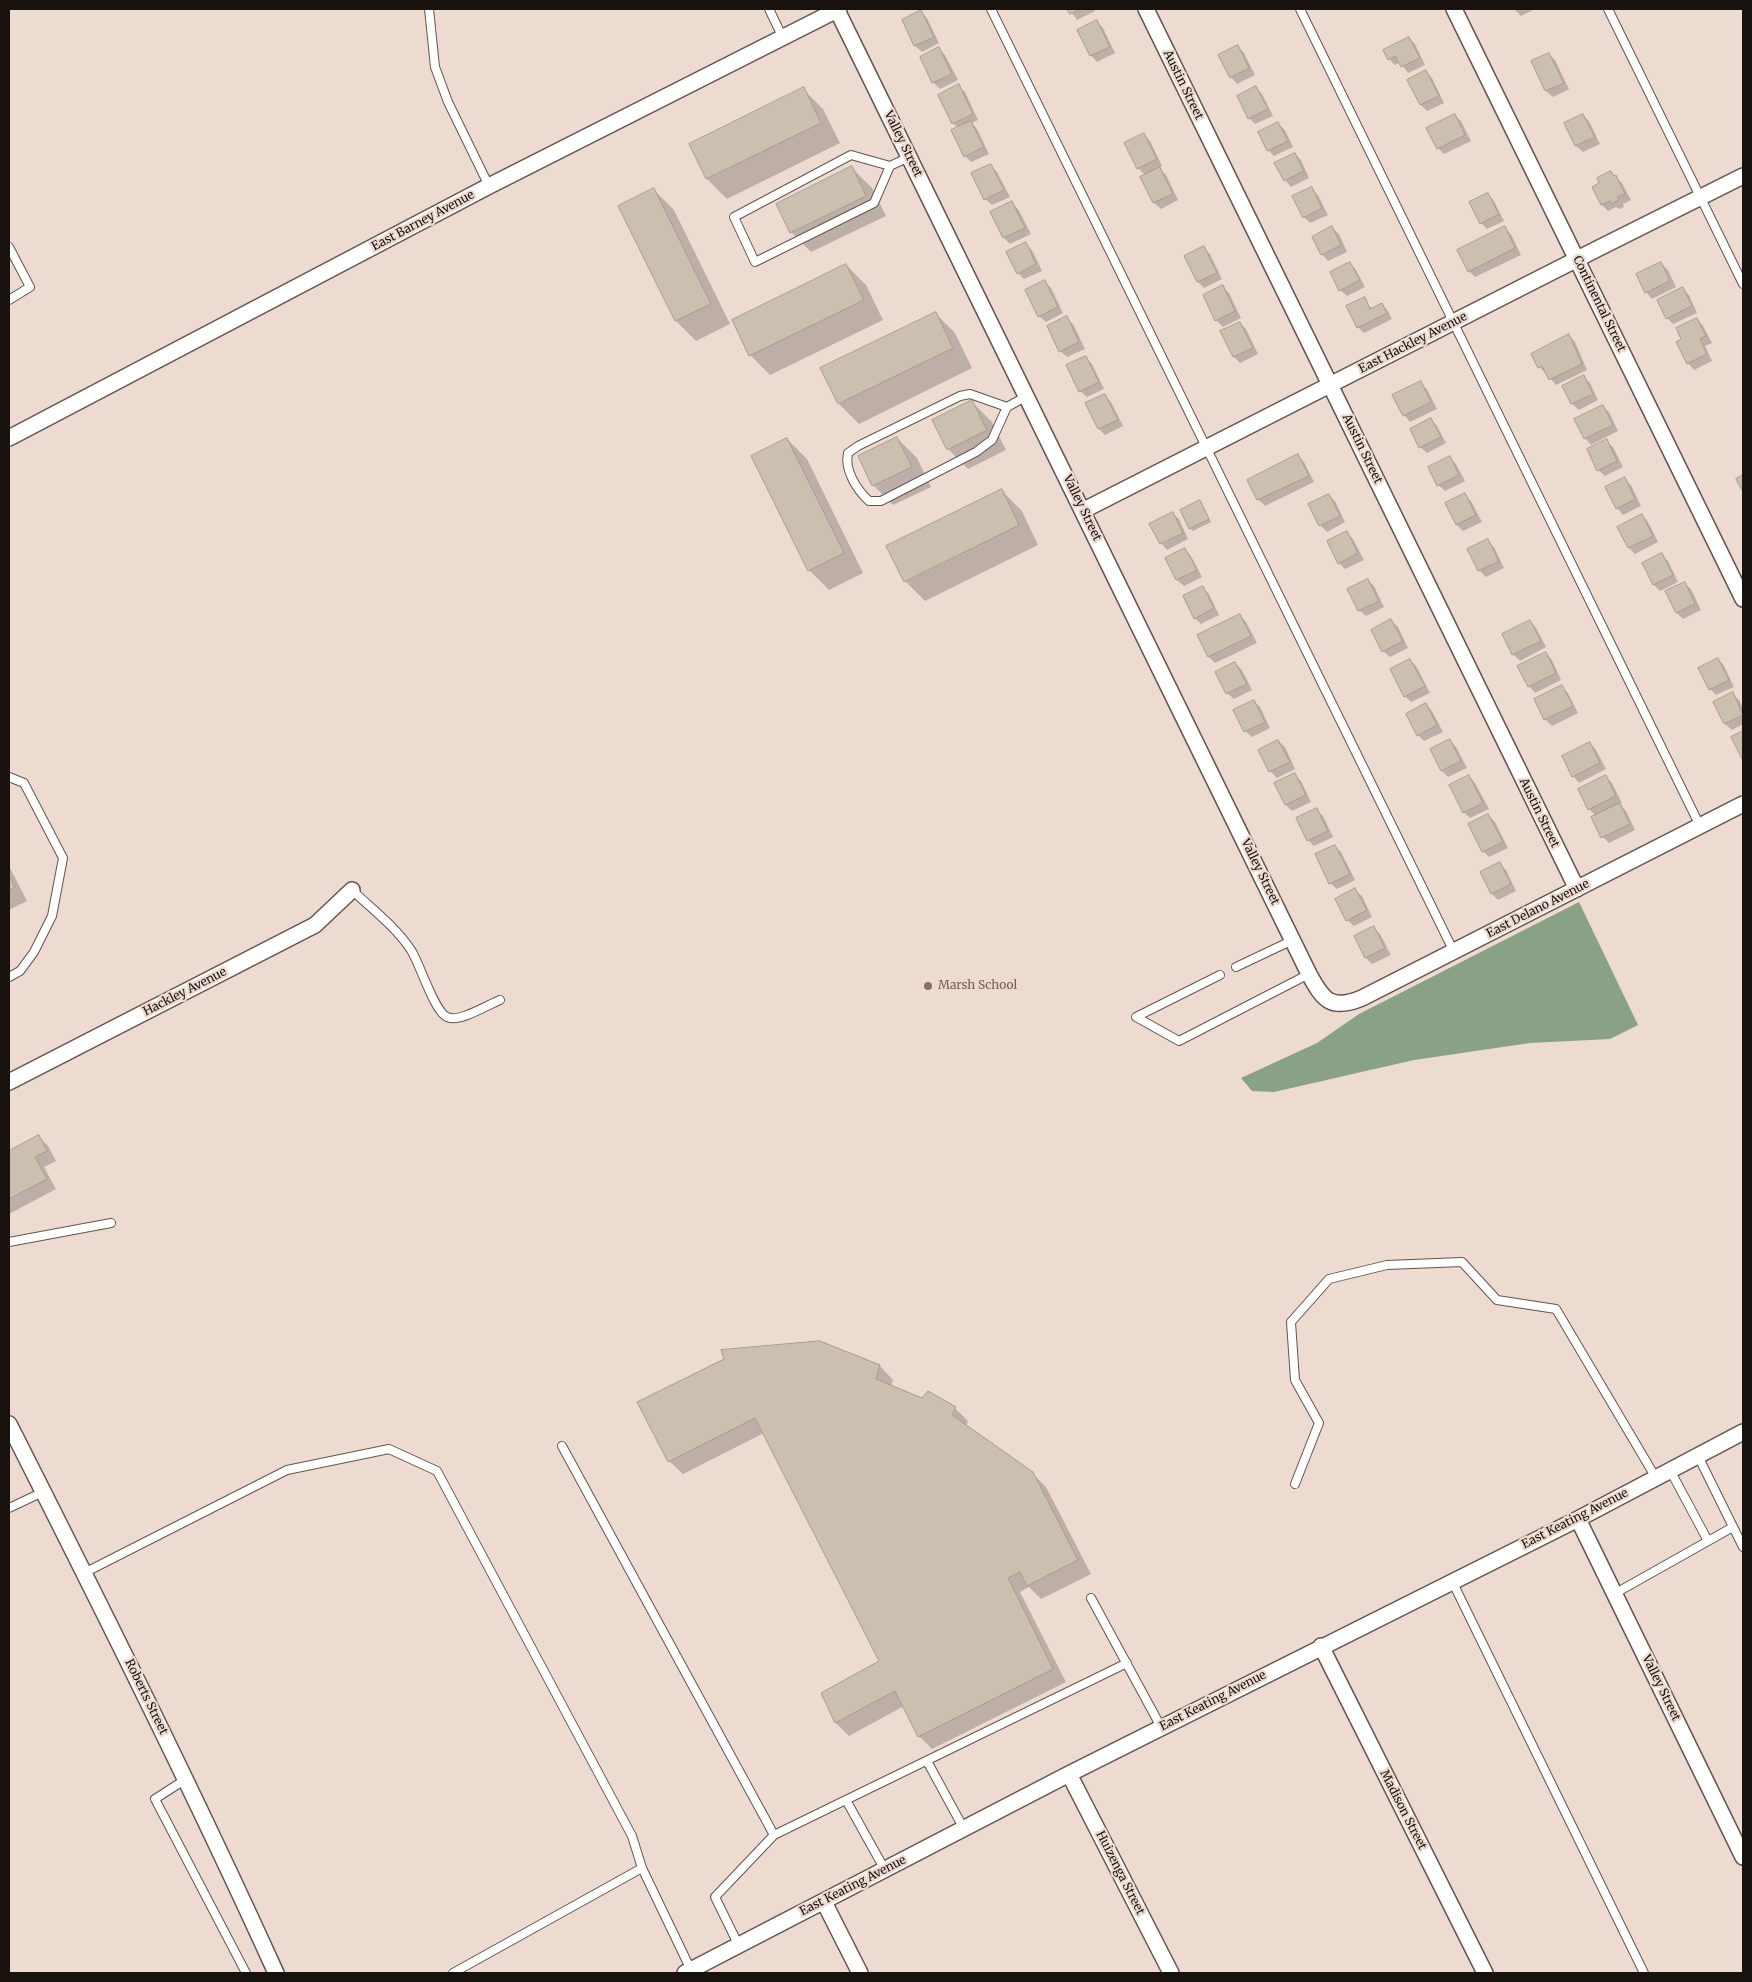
<!DOCTYPE html>
<style>
body{margin:0}
#map{position:relative;width:1752px;height:1982px;overflow:hidden;background:#eddbd1;font-family:Merriweather,serif}
canvas{display:block}
.frame{position:absolute;inset:0;border:10px solid #18120e;pointer-events:none}
</style>
<div id="map">
<canvas width="1752" height="1982"></canvas>
<div class="frame"></div>
</div>
<script>
const context = document.querySelector('canvas').getContext('2d');
context.lineJoin = 'round';
function fill(path, color) { context.fillStyle = color; context.fill(path, 'evenodd'); }
function strokePath(path, color, width, dash) { context.strokeStyle = color; context.lineWidth = width; context.lineCap = dash ? 'butt' : 'round'; context.setLineDash(dash || []); context.stroke(path); }
function label(font, color, halo, rows, align = 'center') {
  context.font = font + ' Merriweather,serif'; context.lineWidth = 4.5; context.setLineDash([]); context.textBaseline = 'middle'; context.strokeStyle = halo; context.fillStyle = color; for (const [text, x, y, turn = 0] of rows) {
    context.save(); context.translate(x, y); context.rotate((+turn || 0) * Math.PI / 180); context.textAlign = isNaN(turn) ? turn : align; if (halo) context.strokeText(text, 0, 0); context.fillText(text, 0, 0); context.restore();
  }
}
fill(new Path2D(`
 M1579,902L1638,1025L1610,1039L1530,1043L1414,1060L1274,1092L1252,1091L1241,1078L1317,1043L1359,1014Z`), '#89a185');
fill(new Path2D(`
 M1069,9H1094L1095,11L1077,20Z
 M1514,9H1535L1521,16Z
 M921,12L927,18L939,43L922,52L915,46L903,21Z
 M1097,22L1103,28L1115,53L1097,62L1091,55Z
 M1409,38L1415,44L1425,65L1408,73L1400,62L1395,65L1389,59Z
 M1238,47L1244,53L1255,75L1237,84L1231,77Z
 M939,49L945,55L958,80L940,89L933,82Z
 M1549,54L1555,60L1569,89L1553,97L1546,91L1533,62Z
 M1426,72L1432,78L1444,103L1427,111L1421,105L1409,80Z
 M958,86L965,92L978,120L972,123L977,129L989,154L971,162L965,156L958,128L953,123Z
 M1256,88L1262,94L1273,116L1255,124L1249,118Z
 M803,89L823,109L840,143L727,199L707,179L691,145Z
 M1454,115L1461,121L1471,141L1444,154L1438,148Z
 M1583,115L1589,121L1600,144L1583,152L1576,146L1565,124Z
 M1278,124L1285,130L1293,147L1274,156L1268,150Z
 M1144,135L1150,141L1162,166L1159,168L1166,175L1178,200L1161,209L1154,203L1142,178L1146,176L1138,168Z
 M1295,154L1301,160L1309,178L1291,187L1285,180Z
 M991,166L997,172L1010,197L992,205L985,199Z
 M852,168L872,188L886,216L811,252L791,232Z
 M1611,173L1622,183L1631,200L1623,204L1624,207L1619,209L1616,207L1608,211L1602,205L1593,187L1601,184Z
 M1311,188L1318,195L1328,215L1310,223L1304,217Z
 M654,190L674,210L730,324L696,341L676,321Z
 M1488,194L1494,201L1504,221L1487,229L1481,223Z
 M1012,203L1018,209L1031,234L1010,244L1004,238L992,213Z
 M1332,228L1339,234L1347,252L1328,261L1322,254Z
 M1504,228L1511,234L1521,255L1475,277L1469,271Z
 M1026,244L1032,250L1042,271L1024,279L1018,273Z
 M1204,248L1210,254L1222,279L1204,288L1198,282Z
 M1350,263L1356,270L1365,287L1347,296L1340,290Z
 M1661,263L1668,270L1676,287L1652,299L1646,292Z
 M846,265L866,285L883,320L770,375L750,355Z
 M1045,282L1051,288L1063,313L1046,322L1039,316Z
 M1222,287L1229,293L1241,318L1223,327L1216,320Z
 M1682,289L1689,295L1697,313L1673,324L1667,318Z
 M1364,299L1372,309L1382,304L1388,311L1392,319L1364,333L1358,327Z
 M935,313L955,333L972,368L859,424L839,404Z
 M1066,318L1073,324L1085,349L1067,357L1060,351Z
 M1697,319L1703,326L1712,343L1705,346L1712,361L1694,370L1688,363L1683,340Z
 M1240,323L1246,329L1258,354L1240,363L1234,357L1222,332Z
 M1569,336L1575,342L1587,370L1556,385L1546,373L1539,367Z
 M1086,358L1092,364L1104,389L1087,397L1080,391Z
 M1584,377L1590,383L1598,400L1579,410L1572,404L1564,386Z
 M1420,383L1427,389L1437,409L1410,422L1404,415Z
 M1104,395L1111,402L1123,426L1105,435L1099,429L1087,404Z
 M972,402L992,422L1006,450L968,469L948,449Z
 M1602,406L1609,412L1618,431L1591,445L1585,438Z
 M1431,420L1437,426L1446,443L1427,453L1420,447Z
 M897,438L917,458L931,487L893,505L873,485L859,457Z
 M787,439L807,459L863,573L829,590L809,570Z
 M1606,441L1613,447L1623,467L1605,476L1598,470Z
 M1298,456L1304,462L1314,482L1265,506L1258,499L1249,481Z
 M1450,458L1456,464L1465,481L1445,491L1438,485Z
 M1624,479L1631,485L1641,506L1623,515L1617,508Z
 M1002,491L1022,511L1038,545L925,601L905,581Z
 M1328,495L1335,501L1345,522L1327,532L1320,525Z
 M1465,495L1471,501L1482,522L1463,531L1457,525L1447,504Z
 M1200,502L1211,522L1193,531L1190,528Z
 M1172,513L1179,519L1188,539L1167,550L1161,543Z
 M1642,515L1648,522L1658,542L1635,554L1629,548Z
 M1347,533L1353,539L1364,560L1345,569L1339,563Z
 M1487,541L1494,547L1504,568L1486,577L1480,571L1469,550Z
 M1185,550L1191,556L1202,577L1184,586L1177,580L1167,559Z
 M1661,555L1668,561L1678,582L1660,591L1654,585Z
 M1367,580L1374,586L1384,607L1366,616L1359,610Z
 M1684,583L1691,589L1701,610L1683,619L1677,613L1666,592Z
 M1203,588L1209,594L1219,615L1201,624L1195,618Z
 M1240,616L1246,622L1257,643L1215,663L1209,657L1199,636Z
 M1391,621L1398,627L1408,648L1390,657L1383,651Z
 M1530,621L1536,628L1546,647L1520,661L1513,654Z
 M1546,653L1552,660L1561,680L1535,693L1529,686Z
 M1718,659L1724,666L1734,687L1716,695L1710,689Z
 M1410,660L1416,666L1430,693L1411,702L1405,696Z
 M1235,663L1242,670L1252,690L1234,699L1227,693Z
 M1562,687L1568,693L1578,713L1552,726L1545,719Z
 M1733,694L1739,700L1743,708V724L1732,730L1725,724L1715,703Z
 M1254,701L1260,707L1270,728L1252,737L1245,731Z
 M1426,705L1432,711L1443,732L1424,741L1418,735Z
 M1278,741L1285,747L1295,769L1277,778L1270,771Z
 M1450,741L1456,747L1467,768L1448,777L1442,771L1432,750Z
 M1590,743L1596,750L1606,769L1579,783L1573,776Z
 M1294,775L1301,781L1311,802L1292,811L1286,805L1276,784Z
 M1469,776L1475,783L1489,809L1470,818L1464,812Z
 M1606,777L1612,783L1622,803L1619,804L1626,811L1635,830L1609,843L1603,837L1596,816L1589,809L1579,789Z
 M1316,810L1323,816L1333,837L1314,846L1308,840Z
 M1488,815L1495,822L1508,848L1489,857L1483,851Z
 M1335,846L1341,852L1355,880L1337,889L1330,883Z
 M1500,864L1506,870L1516,891L1498,900L1492,894Z
 M9,866L27,901L9,910Z
 M1355,890L1362,896L1372,917L1354,926L1347,920Z
 M1374,928L1380,934L1391,955L1372,964L1366,958L1356,937Z
 M38,1136L48,1146L56,1161L44,1167L56,1189L9,1214V1152Z
 M820,1342L880,1366L893,1380L891,1386L923,1399L955,1408L968,1421L966,1426L1032,1473L1046,1487L1091,1574L1041,1599L1029,1587L1020,1592L1066,1682L932,1749L919,1736L904,1706L849,1736L836,1723L822,1693L881,1662L764,1433L683,1474L669,1461Z`), '#0003');
const building = new Path2D(`
 M1067,9H1081L1070,14Z
 M921,10L934,37L914,46L902,20Z
 M1097,20L1110,47L1090,56L1077,30Z
 M1409,37L1420,58L1401,67L1395,56L1388,60L1383,50Z
 M1238,45L1249,68L1230,78L1218,55Z
 M939,47L952,74L932,83L920,57Z
 M1549,53L1564,83L1545,91L1531,61Z
 M1426,70L1439,96L1420,105L1407,80Z
 M959,84L973,114L952,124L938,95Z
 M1256,86L1268,109L1248,119L1237,96Z
 M804,87L821,123L706,179L689,144Z
 M1455,114L1465,135L1437,149L1426,128Z
 M1583,114L1595,137L1575,146L1564,123Z
 M971,121L984,147L964,157L951,130Z
 M1278,122L1288,141L1267,151L1258,132Z
 M1144,133L1157,159L1137,169L1124,143Z
 M1295,153L1304,171L1284,181L1274,163Z
 M991,164L1004,190L984,200L971,173Z
 M852,166L866,196L790,233L776,204Z
 M1160,167L1173,194L1153,203L1140,177Z
 M1611,171L1614,176L1616,175L1625,194L1617,197L1619,200L1611,204L1610,201L1601,205L1592,187L1599,183L1597,178Z
 M1312,187L1322,208L1303,218L1292,196Z
 M654,188L711,304L675,321L618,206Z
 M1488,193L1499,214L1480,224L1469,202Z
 M1012,201L1025,228L1003,238L990,212Z
 M1332,226L1341,245L1321,255L1312,237Z
 M1505,226L1515,248L1468,272L1457,250Z
 M1026,242L1036,264L1017,274L1006,252Z
 M1204,246L1217,273L1197,282L1184,256Z
 M1350,262L1360,280L1339,291L1330,272Z
 M1661,262L1670,281L1645,293L1636,274Z
 M846,264L864,300L749,356L732,320Z
 M1045,280L1058,307L1038,317L1025,290Z
 M1223,285L1235,311L1215,321L1203,295Z
 M1683,287L1692,306L1666,319L1657,300Z
 M1365,297L1370,309L1382,303L1387,313L1357,328L1346,306Z
 M936,312L953,348L838,404L820,368Z
 M1067,316L1079,342L1059,352L1047,326Z
 M1697,318L1706,336L1700,339L1707,354L1687,364L1676,342L1681,339L1676,328Z
 M1240,322L1253,348L1233,357L1220,331Z
 M1569,334L1582,364L1549,380L1542,366L1538,368L1531,354Z
 M1086,356L1099,382L1079,392L1066,365Z
 M1584,375L1593,394L1571,404L1562,386Z
 M1421,381L1431,402L1403,416L1392,395Z
 M1105,394L1118,420L1098,429L1085,403Z
 M972,400L987,430L947,450L932,420Z
 M1603,405L1613,425L1584,439L1574,419Z
 M1431,418L1441,437L1419,448L1410,429Z
 M897,437L912,467L872,486L858,456Z
 M787,438L844,553L808,571L751,456Z
 M1607,439L1617,461L1597,471L1587,449Z
 M1298,454L1309,476L1257,500L1247,480Z
 M1450,456L1459,475L1437,486L1428,467Z
 M1743,475V492L1736,479Z
 M1625,477L1635,499L1616,509L1605,487Z
 M1002,489L1019,525L904,582L886,546Z
 M1465,493L1476,515L1456,525L1445,503Z
 M1329,494L1340,516L1319,526L1308,504Z
 M1200,500L1209,519L1189,529L1180,510Z
 M1173,512L1183,533L1160,544L1149,524Z
 M1642,514L1653,536L1628,548L1617,527Z
 M1347,531L1358,553L1338,564L1327,541Z
 M1488,539L1499,561L1478,571L1467,549Z
 M1185,548L1197,570L1176,580L1165,558Z
 M1662,553L1673,575L1653,585L1642,563Z
 M1368,579L1379,601L1358,611L1347,589Z
 M1685,582L1695,604L1676,613L1665,591Z
 M1203,586L1214,608L1194,619L1183,596Z
 M1240,614L1251,636L1208,657L1197,635Z
 M1391,619L1403,641L1382,652L1371,630Z
 M1530,620L1541,641L1512,655L1502,634Z
 M1546,652L1556,673L1528,687L1517,666Z
 M1718,658L1729,680L1709,690L1698,668Z
 M1410,659L1425,686L1404,697L1390,669Z
 M1235,662L1247,684L1226,694L1215,672Z
 M1562,685L1573,706L1544,720L1534,699Z
 M1733,692L1743,715L1724,724L1713,702Z
 M1254,700L1265,722L1244,732L1233,710Z
 M1426,703L1437,725L1417,736L1406,714Z
 M1743,731V759H1742L1731,737Z
 M1450,739L1461,761L1441,771L1430,749Z
 M1278,740L1290,762L1269,772L1258,750Z
 M1590,742L1600,763L1572,777L1562,756Z
 M1295,773L1306,795L1285,805L1274,783Z
 M1469,775L1483,803L1463,813L1449,785Z
 M1606,775L1616,796L1588,810L1578,789Z
 M1620,803L1630,824L1601,838L1591,817Z
 M1317,808L1328,831L1307,841L1296,818Z
 M1488,814L1503,842L1482,852L1468,824Z
 M1335,845L1350,874L1329,884L1315,854Z
 M1500,862L1511,884L1491,894L1480,872Z
 M9,876L15,887L9,890Z
 M1355,888L1367,910L1346,921L1335,899Z
 M1374,926L1385,948L1365,958L1354,936Z
 M39,1135L47,1151L35,1157L47,1179L9,1199V1151Z
 M820,1341L880,1365L876,1379L922,1398L928,1391L956,1407L952,1415L1033,1472L1078,1560L1027,1586L1020,1572L1008,1578L1053,1669L918,1737L895,1691L835,1723L821,1693L879,1661L755,1418L668,1462L637,1402L724,1359L721,1350Z`);
fill(building, '#cbbfb0');
strokePath(building, '#a79c8e', 1);
const service = new Path2D(`
 M429,9L435,67L448,102L489,186
 M769,9L783,38
 M991,9L1454,952
 M1300,9L1700,826
 M1608,9L1743,284
 M890,166L851,155L734,217L755,262L874,203L890,166L909,157
 M9,247L30,287L9,300
 M1007,407L970,394L960,396L858,446L848,453C844,470 857,490 869,501H881L976,452L992,440L1007,407L1027,396
 M9,777L24,783L63,858L52,916L34,952L20,971L9,977
 M352,890C372,909 396,927 411,950C420,964 434,1011 447,1017C459,1023 487,1005 500,1000
 M1236,967L1293,940
 M1220,975L1136,1017L1179,1041L1309,974
 M9,1242L111,1223
 M562,1446L774,1835L1127,1663
 M1698,1456L1743,1547
 M1670,1470L1708,1541
 M1295,1484L1319,1423L1295,1380L1291,1322L1329,1279L1387,1265L1462,1262L1497,1300L1556,1309L1656,1478
 M9,1508L43,1492
 M84,1573L287,1470L389,1449L437,1471L632,1836L642,1868
 M1452,1581L1644,1973
 M1614,1594L1733,1527
 M1091,1598L1161,1727
 M927,1761L964,1829
 M186,1779L155,1799L246,1973
 M846,1800L885,1870
 M739,1946L715,1897L774,1835
 M453,1973L642,1868L691,1970`);
const minor = new Path2D(`
 M1146,9L1577,889
 M1454,9L1743,599
 M837,10L1309,974C1323,1000 1331,1011 1362,998L1743,804
 M9,438L489,186L839,9
 M1084,510L1597,249L1743,176
 M9,1082L315,925L352,890
 M9,1424C101,1606 192,1788 276,1973
 M1578,1519L1743,1857
 M1321,1646L1485,1973
 M1069,1774L1171,1973
 M824,1902L860,1973
 M685,1973L1069,1774L1578,1519L1743,1432`);
strokePath(service, '#63554c', 10);
strokePath(minor, '#63554c', 18);
strokePath(service, '#fff', 8);
strokePath(minor, '#fff', 15);
for (const [x, y, r, color] of [
 [928,986,5,"#8d6e63"]
]) { const dot = new Path2D(); dot.arc(x, y, r, 0, 2 * Math.PI); context.fillStyle = color; context.fill(dot); strokePath(dot, '#eddbd1', 2); }
label('12px', '#18120e', '#eddbd1', [
 ["Austin Street",1183,85,64],
 ["Valley Street",903,144,64],
 ["East Barney Avenue",423,221,-28],
 ["Continental Street",1599,304,64],
 ["East Hackley Avenue",1413,343,-27],
 ["Austin Street",1362,449,64],
 ["Valley Street",1082,508,64],
 ["Austin Street",1539,813,64],
 ["Valley Street",1260,872,64],
 ["East Delano Avenue",1538,909,-27],
 ["Hackley Avenue",185,992,-27],
 ["East Keating Avenue",1575,1519,-27],
 ["Valley Street",1661,1688,64],
 ["Roberts Street",146,1697,64],
 ["East Keating Avenue",1213,1701,-27],
 ["Madison Street",1403,1810,63],
 ["Huizenga Street",1120,1873,63],
 ["East Keating Avenue",853,1886,-27]
]);
label('12px', '#785e54', '#eddbd1', [
 ["Marsh School",938,986]
], 'left');
</script>
